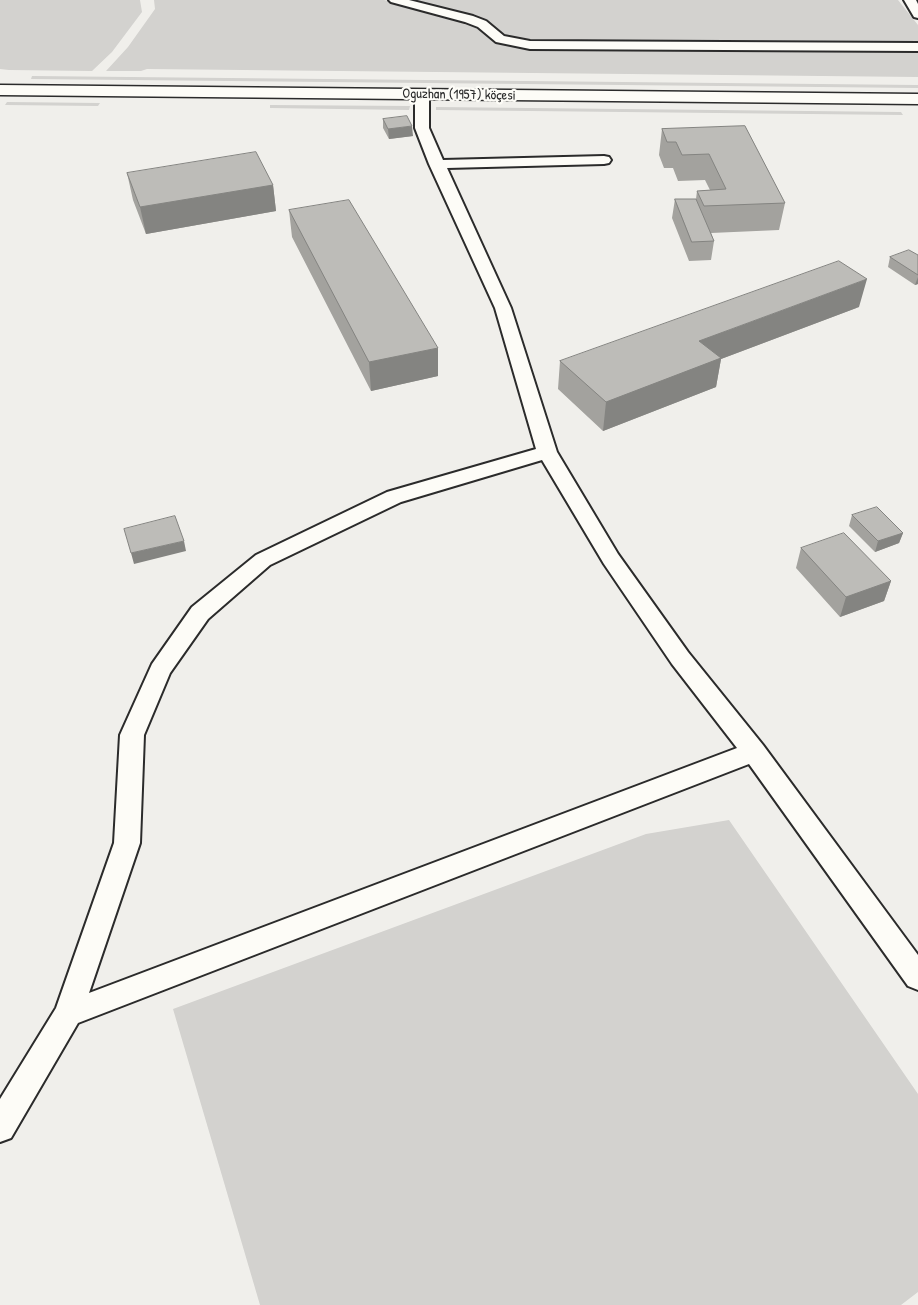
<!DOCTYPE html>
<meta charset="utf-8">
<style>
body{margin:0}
canvas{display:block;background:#f0efeb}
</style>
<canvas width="918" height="1305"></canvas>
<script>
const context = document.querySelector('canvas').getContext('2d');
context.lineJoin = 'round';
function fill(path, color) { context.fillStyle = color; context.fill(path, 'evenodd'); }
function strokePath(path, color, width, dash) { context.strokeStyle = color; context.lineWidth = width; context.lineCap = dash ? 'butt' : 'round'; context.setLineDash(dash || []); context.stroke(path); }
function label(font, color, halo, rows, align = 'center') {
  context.font = font + ' "Patrick Hand",sans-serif'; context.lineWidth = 4.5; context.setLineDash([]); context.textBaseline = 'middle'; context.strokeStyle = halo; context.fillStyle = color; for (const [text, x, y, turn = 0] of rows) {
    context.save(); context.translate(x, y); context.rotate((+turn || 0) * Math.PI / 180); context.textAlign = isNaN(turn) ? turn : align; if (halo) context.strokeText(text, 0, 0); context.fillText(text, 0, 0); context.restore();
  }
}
fill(new Path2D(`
 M0,0H140L142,12L112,52L92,71L9,70L0,69Z
 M154,0H384L466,22L483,30L497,41L918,51V77L147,69L141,71H106L128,47L155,9Z
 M405,0H898L918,25V44L534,43L515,40Z
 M32,76L918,85V88L31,79Z
 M7,102L100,103L98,106L5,105Z
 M270,105L410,106L409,110L270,108Z
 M436,107L901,112L903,115L436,110Z
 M729,820L918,1094V1292L901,1305H260L173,1009L646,834Z`), '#d3d2cf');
const service = new Path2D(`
 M389,0H409L473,16L486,21L504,36L530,41L918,43V51L530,49L496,42L478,27L465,22L391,2Z
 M904,0H916L918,4V18L914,17Z
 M422,90L429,94V128L443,160L604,156L609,157L611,160L609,163L604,164L447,168L511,308L557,452L618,554L688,652L763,745L918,955V990L908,986L749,764L78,1023L11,1138L0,1142V1099L56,1008L114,843L120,735L152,664L192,607L256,555L387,492L536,449L495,308L429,164L415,128V94ZM542,460L604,564L672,664L737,748L89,993L140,843L144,735L170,673L208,619L270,565L401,502Z`);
const secondary = new Path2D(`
 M0,85L918,94V104L0,95Z`);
strokePath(service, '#2b2b2b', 4);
strokePath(secondary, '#2b2b2b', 3);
fill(service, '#fdfcf7');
fill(secondary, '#fdfcf7');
fill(new Path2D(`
 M383,119L413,136L389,139L383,128Z
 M745,126L785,203L779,230L711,233L714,241L711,260L689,261L672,218L675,199H696L697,191L710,190L705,180L678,181L673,168H664L659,155L662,129Z
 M127,173L273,185L276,211L146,234L133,200Z
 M289,210L438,348V376L371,391L292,237Z
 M918,255V284L915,285L888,267L890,257Z
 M859,307L721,359L716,387L603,431L558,389L560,361Z
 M852,515L903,533L899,543L875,552L849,526Z
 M801,548L891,581L884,601L840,617L796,568Z`), '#a3a29e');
fill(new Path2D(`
 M412,126L413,136L389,139L388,129Z
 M273,185L276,211L146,234L140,207Z
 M918,277V284L915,285Z
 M867,279L859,307L721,359L716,387L603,431L606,402L699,341Z
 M438,348V376L371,391L369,362Z
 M903,533L899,543L875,552L878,541Z
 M184,541L186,551L134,564L131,553Z
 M891,581L884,601L840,617L846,597Z`), '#848481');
const building = new Path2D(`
 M407,116L412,126L388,129L383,119Z
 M745,126L785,203L704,206L697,191L726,189L709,154L682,155L676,142H667L662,129Z
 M256,152L273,185L140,207L127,173Z
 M675,199H696L714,241L692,242Z
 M349,200L438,348L369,362L289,210Z
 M909,250L918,255V275L890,257Z
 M839,261L867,279L699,341L721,358L606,402L560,361Z
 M877,507L903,533L878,541L852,515Z
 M175,516L184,541L131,553L124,529Z
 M844,533L891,581L846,597L801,548Z`);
fill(building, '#bdbcb8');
strokePath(building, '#848481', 1);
label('14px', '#2b2b2b', '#fdfcf7', [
 ["Oguzhan (1957) köçesi",459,95,1]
]);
</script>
